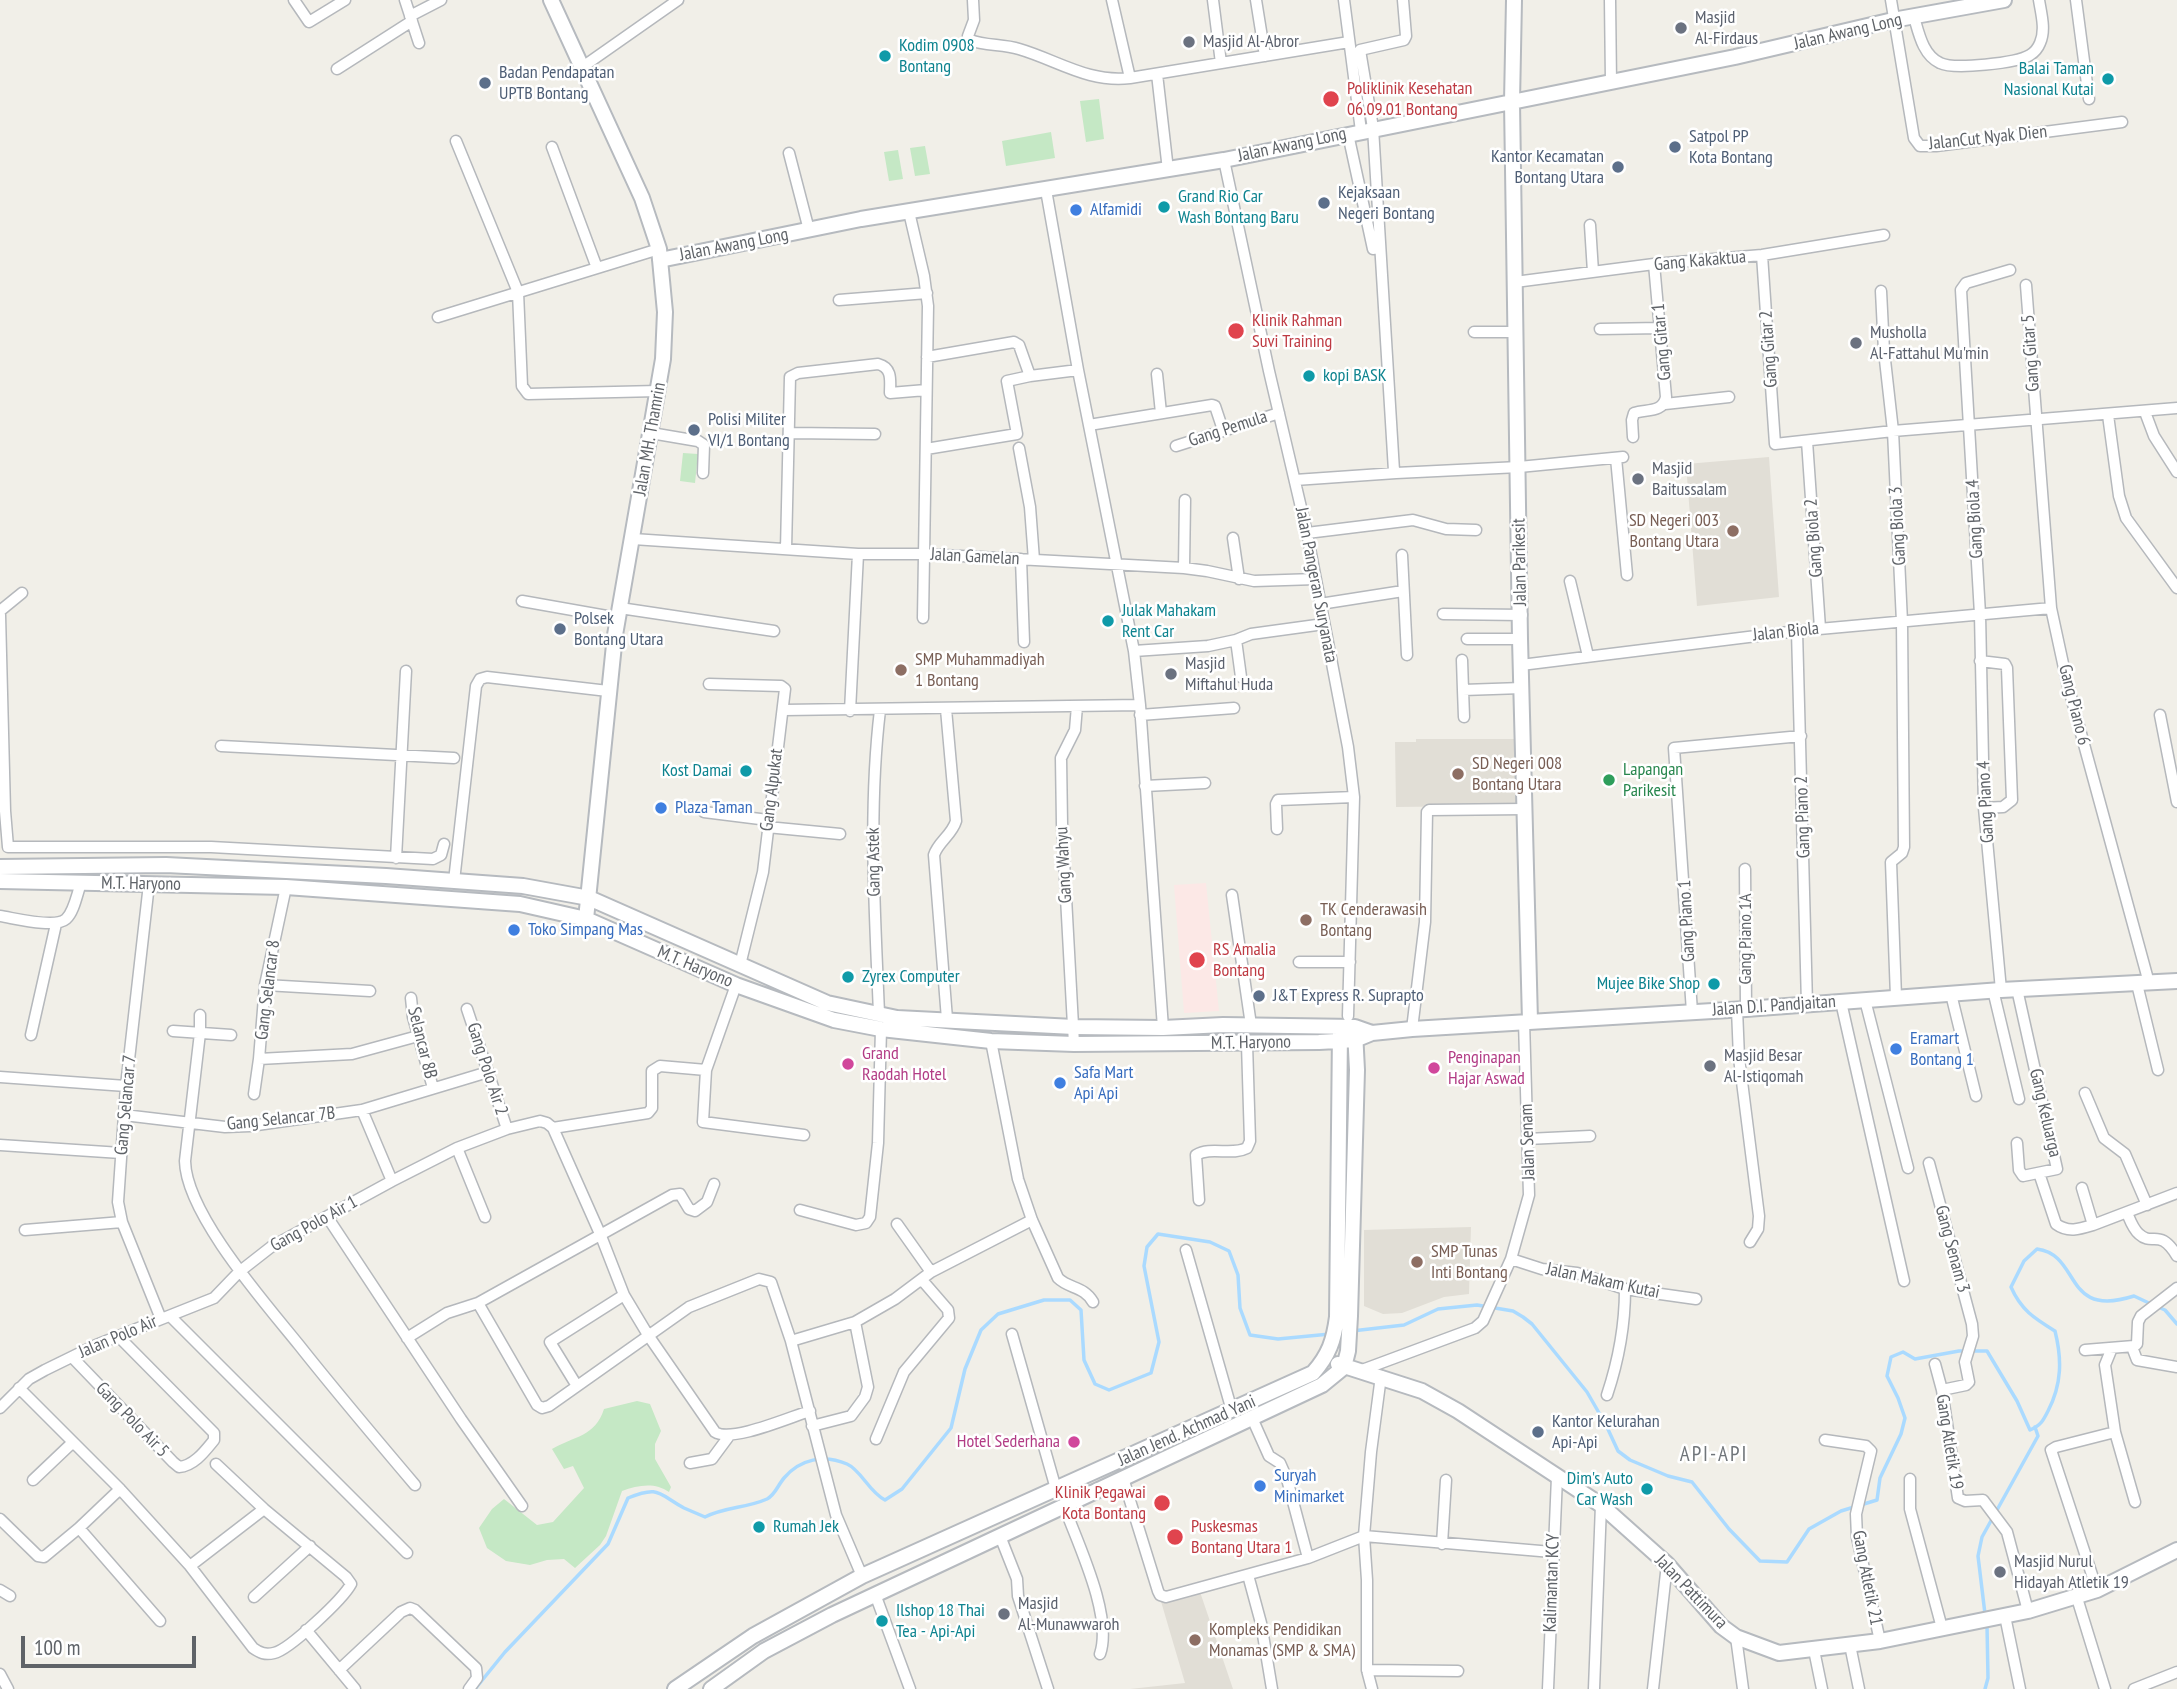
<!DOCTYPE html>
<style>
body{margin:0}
#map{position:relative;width:2177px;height:1689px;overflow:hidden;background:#f1efe8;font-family:"PT Sans Narrow",sans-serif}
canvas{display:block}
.scale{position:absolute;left:21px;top:1636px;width:175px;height:32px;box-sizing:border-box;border:4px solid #5f6368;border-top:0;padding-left:9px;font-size:21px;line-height:24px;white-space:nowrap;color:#5f6368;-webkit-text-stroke:5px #fff;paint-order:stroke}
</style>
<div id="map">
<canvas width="2177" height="1689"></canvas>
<div class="scale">100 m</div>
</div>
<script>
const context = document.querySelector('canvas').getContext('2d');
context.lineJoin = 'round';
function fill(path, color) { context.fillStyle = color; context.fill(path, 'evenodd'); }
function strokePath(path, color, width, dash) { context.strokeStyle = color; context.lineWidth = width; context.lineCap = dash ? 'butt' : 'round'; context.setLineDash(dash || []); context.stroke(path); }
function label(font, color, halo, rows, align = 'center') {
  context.font = font + ' "PT Sans Narrow",sans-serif'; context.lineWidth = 5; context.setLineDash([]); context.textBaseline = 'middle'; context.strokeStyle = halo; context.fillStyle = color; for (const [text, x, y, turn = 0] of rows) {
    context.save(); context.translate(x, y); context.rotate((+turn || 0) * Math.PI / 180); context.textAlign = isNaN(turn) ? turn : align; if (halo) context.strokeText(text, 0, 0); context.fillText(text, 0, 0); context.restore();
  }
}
fill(new Path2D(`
 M1769,457L1779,597L1697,606L1686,464Z
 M1416,739H1519L1521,808L1481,806L1396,807L1395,742H1416Z
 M1471,1227L1469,1294L1444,1297L1402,1313L1383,1314L1364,1306V1230Z
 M1198,1586L1233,1689H1130L1185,1683L1160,1598Z`), '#e1ded6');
fill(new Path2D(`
 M1206,883L1219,1011L1184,1013L1174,885Z`), '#fce8e6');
fill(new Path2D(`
 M1099,99L1104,139L1086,142L1080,101Z
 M1051,132L1055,158L1006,166L1002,141Z
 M925,146L930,174L915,176L910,148Z
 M898,150L903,179L889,181L884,152Z
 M683,453L698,454L695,483L680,481Z
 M637,1401L650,1404L661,1431L655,1444V1459L671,1487L669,1492C655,1482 638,1485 622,1491L606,1536L600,1545L575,1568L564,1559L547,1560L530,1565L506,1561L487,1548L479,1528L492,1509L504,1499L537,1525L553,1522L584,1488L573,1466L564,1469L552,1449C574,1436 595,1437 604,1409Z`), '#c5e8c5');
strokePath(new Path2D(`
 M2158,1307L2165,1310L2177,1324
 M1352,1331L1404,1325L1438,1309L1477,1305L1513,1311L1523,1317L1532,1324L1587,1392L1606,1425L1618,1451L1630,1460L1668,1476L1692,1482L1729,1529L1760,1561L1787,1562L1809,1529L1841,1511L1877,1500L1880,1478L1901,1434L1905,1418L1898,1398L1887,1376L1891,1357L1903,1352L1915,1359L1959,1351H1987L2017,1401L2030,1430C2041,1425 2043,1421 2048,1411C2062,1384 2062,1359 2055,1331C2034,1318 2021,1310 2011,1287L2024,1261L2037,1249C2082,1255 2062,1319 2134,1296L2151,1304
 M1985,1614L1978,1556L1982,1537L2038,1436L2035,1427
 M475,1689L505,1652L608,1544L628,1498C660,1485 658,1494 684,1508C691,1511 698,1514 705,1517C725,1507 747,1508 767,1499C775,1495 778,1485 784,1478C800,1459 824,1454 847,1464C861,1470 869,1492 885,1500L902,1489L951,1428L965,1369L981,1330L998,1314L1044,1300H1070L1081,1310L1084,1360L1095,1384L1109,1390L1151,1373L1159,1342L1144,1266L1147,1247L1158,1234L1210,1242L1229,1251L1238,1275L1240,1308L1250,1335L1278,1339L1330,1334
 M1985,1689L1988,1678L1987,1625`), '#aadaff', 3.5);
const street = new Path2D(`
 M294,0L309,22L345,0
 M405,0L419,43
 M973,0L974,20L968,36L970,40C985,46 1003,44 1019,49C1057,60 1088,83 1130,78L1349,42
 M1112,0L1130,78
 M1213,0L1221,63
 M1256,0L1265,56
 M1344,0L1361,131
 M1403,0L1406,36L1404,40L1360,50L1373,128L1394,471L1396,473L1519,467L1623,457
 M1610,0L1611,82
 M1891,0L1914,138L1920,146H1936L2122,122
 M2076,0L2089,99
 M410,16L441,0
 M1914,17C1919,34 1923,55 1940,63C1954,70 2017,63 2030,55C2035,52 2038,48 2040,43C2046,30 2041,13 2039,0
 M581,68L678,0
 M337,69L412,21
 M1157,74L1168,170
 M1348,134L1373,249
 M456,141L518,292L522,386L528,394L658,391
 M552,147L597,268
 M789,153L809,230
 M1224,160L1269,371L1307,533L1348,747L1354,797L1348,1016
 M1046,190L1078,370L1134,651L1140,705L1163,1028
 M909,212L924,276L928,306L923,618
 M1590,225L1593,272
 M1762,255L1775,444L1893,431L2177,408
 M1515,282L1654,264L1762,255L1884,235
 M2026,285L2051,608L2067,682L2149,983
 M1881,291L1884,351L1893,431L1902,622L1904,847L1902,853L1891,862L1896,997
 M839,300L927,293
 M438,317L659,249
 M1600,329L1661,328
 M1474,332H1516
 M927,357L1014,342L1019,345L1030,376L1078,370
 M1157,374L1161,413
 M1665,404L1729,397
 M2145,412L2154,436L2177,472
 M2108,415L2119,496L2126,518L2177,588
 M1089,425L1212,405L1215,406L1223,430
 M651,433L698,441L704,445L703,473
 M790,433L875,434
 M1633,437L1632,420L1634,413C1647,409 1663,413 1666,397L1654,264
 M1807,441L1820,628
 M1176,446L1279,413
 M1019,448L1030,507L1034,560
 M926,449L1017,434L1007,381L1030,376
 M1616,458L1627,575
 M1295,480L1396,473
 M1307,533L1413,520L1446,529L1476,530
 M1233,538L1239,579
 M633,539L858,554H924L1184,568L1207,571L1254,581L1316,579
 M786,549L790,377L798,373L878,364C893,368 890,381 890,393L926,390
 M1402,555L1407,655
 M1021,559L1024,642
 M1184,568L1185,500
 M1570,581L1588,656
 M522,601L618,618
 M1320,604L1403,591
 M620,608L774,631
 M0,611L22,593
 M1443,614L1522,615
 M0,615L5,811L8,847H211L433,859L441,855L444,844
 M1797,631L1807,1004
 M1467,639H1520
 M1236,640L1241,677
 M1134,651L1208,646L1236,640L1251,634L1324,624
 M1462,660L1463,690
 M1980,661L2005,664L2007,668L2012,800L2003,807L1984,808
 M1521,665L1797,631L2051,608
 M709,684L781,686L785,689L763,872L740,965
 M946,709L956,821C952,835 938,842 934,855L947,1019
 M784,710L1140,705
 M850,711L858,554
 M1140,715L1234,708
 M2160,715L2177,802
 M1464,717L1463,690L1522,688
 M221,746L454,758
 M1145,786L1205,783
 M704,812L768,820
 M767,827L840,834
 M1277,829L1276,804L1278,800L1354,797
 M396,858L406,671
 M1745,869L1746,1009
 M454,881L476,686L480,679L487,677L608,691
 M149,884L126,1086L118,1202L122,1222L161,1319
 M1232,895L1251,1025
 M0,916C14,918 55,929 66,919C74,912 77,894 81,883
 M1299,962H1350
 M2137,984L2158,1070
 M265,985L370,991
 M1993,990L2019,1099
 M2001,990L1984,808L1980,614L1961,290L1966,283L2010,270
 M1951,994L1976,1096
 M411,998L413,1017L433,1088
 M1865,1000L1908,1168
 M1841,1002L1904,1281
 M467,1009L507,1129
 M1737,1009L1739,1058L1759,1216L1758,1229L1750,1242
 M1692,1012L1674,748L1801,736
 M879,1014C875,912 868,811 880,710
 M200,1015V1033L185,1161C186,1214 266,1304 299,1345C337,1393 376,1439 415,1485
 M1412,1029L1425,922L1427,812L1429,810L1525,809
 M173,1031L231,1035
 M31,1035L56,924
 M991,1041L1018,1179L1032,1220L1058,1278C1069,1289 1084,1286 1093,1302
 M1074,1044L1062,824L1061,758L1075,730L1077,706
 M259,1059L352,1054L418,1036
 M706,1070L703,1122L804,1135
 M0,1077L126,1086
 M2085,1093L2104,1138L2125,1154L2147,1205
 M254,1094L259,1059L265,985L286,887
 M362,1110L392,1181
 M124,1115L225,1127L250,1126L362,1110L488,1072
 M553,1128L648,1113L652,1108V1071L660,1066L706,1070L736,985
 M1527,1139L1590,1136
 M2017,1143L2019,1170L2023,1176L2057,1169L2017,989
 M0,1145L121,1153
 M457,1148L485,1217
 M1929,1163L1972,1324L1973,1336L1965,1362L1969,1382L1966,1385L1942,1390
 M2039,1173L2056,1224C2068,1233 2080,1229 2093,1225
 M2082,1188L2093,1225L2177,1193
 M1199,1200L1196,1155C1211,1146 1232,1156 1247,1148L1250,1141L1247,1044
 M800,1210L856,1225L866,1223L870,1217L878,1143L881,1029
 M2127,1213C2130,1220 2133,1229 2139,1234C2153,1247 2159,1227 2177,1256
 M328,1218L461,1419L522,1506
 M897,1224L931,1272
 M25,1230L122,1222
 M1186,1250L1232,1411
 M1511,1259L1542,1269L1577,1273L1625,1289L1696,1299
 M478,1303L537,1405L542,1408L549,1406L689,1307L759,1279L771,1282L791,1341L836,1515L862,1576
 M170,1316L407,1553
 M1012,1334L1056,1489
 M407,1338L447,1313L478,1303L672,1195L680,1194L689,1209L695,1211L707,1202L714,1184
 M791,1341L855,1322L895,1299L931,1272L1032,1220
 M2132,1347L2137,1360L2177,1367
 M2085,1350L2134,1346L2137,1344L2138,1322L2141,1316L2177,1288
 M72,1357L173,1462L179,1467C194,1466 205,1451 214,1440V1433L118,1336
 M1935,1364L1942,1390L1958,1498L1965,1501L1983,1500L2007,1532L2028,1611
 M1362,1370L1475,1328L1483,1321L1511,1259L1529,1195L1524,1021
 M577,1386L550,1342L624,1295
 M19,1388L120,1489L190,1566L253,1648C260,1653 265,1655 274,1653C289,1650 343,1599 351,1584L346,1577L264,1509L216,1464
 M1607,1395C1619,1359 1625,1327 1625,1289
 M0,1408L29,1379L45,1370L96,1345L214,1298L239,1272L271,1247L392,1181L457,1148L507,1129L540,1121L547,1123L553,1128L601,1236L624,1295L648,1335L715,1432C731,1443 790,1417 810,1411
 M1252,1418L1269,1456L1280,1463L1287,1479L1308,1558
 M812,1426L851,1416L865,1397L868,1387L855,1322
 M2115,1432L2135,1502
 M876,1439L904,1372L949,1318L948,1310L922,1280
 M1825,1440L1866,1446L1871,1451L1856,1514L1857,1537L1880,1641
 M690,1463L712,1459L729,1436
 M1123,1478L1158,1591L1160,1595L1166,1597L1308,1558L1364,1536L1552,1552
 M1910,1479V1509L1942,1628
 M33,1480L73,1442
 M1064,1506C1078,1544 1113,1616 1100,1654
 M0,1519L38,1556L44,1557L79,1528L120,1489
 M79,1528L160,1621
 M1000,1536L1017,1579L1018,1596L1048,1689
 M1442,1544L1446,1480
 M190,1566L264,1509
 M1248,1575L1261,1623L1272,1689
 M0,1590L10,1596
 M2097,1590L2051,1450L2056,1447L2115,1432L2105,1365L2112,1348
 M875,1594L910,1689
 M254,1597L310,1546
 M2077,1598L2105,1689
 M2005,1616L2020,1689
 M306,1630L355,1689
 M1736,1637L1743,1689
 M1850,1645L1859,1689
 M1814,1650L1822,1689
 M339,1670L401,1612L410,1608L415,1610L476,1668L477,1678L469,1689
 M1367,1670L1458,1671
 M0,1674L8,1689
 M1372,1689L1367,1670V1580L1364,1536L1371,1452L1381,1376
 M1548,1689L1557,1477
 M1594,1689L1601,1505
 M1653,1689L1667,1564
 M2134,1689L2177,1672`);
const secondary = new Path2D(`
 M551,0L642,198L659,249L665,312L663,359L615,635L586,919
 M1514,0L1512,102L1520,639L1530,1021
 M660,260L861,219L1224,160L1735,57L1893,20L2004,0
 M0,867L166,865L386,876L523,886L589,898L827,1003L897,1018L1074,1027L1163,1028L1223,1025L1355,1027L1372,1033
 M0,881L286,887L520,904L586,919L736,985L834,1020L881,1029L991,1041L1074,1044L1319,1042L1355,1040L1372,1033L1412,1029L1746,1009L2001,990L2177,981
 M1338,1364L1422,1391L1458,1411L1601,1505L1667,1564L1721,1626L1736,1637L1779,1653L1880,1641L2028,1611L2097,1590L2177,1550
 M675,1689L753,1636L862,1576L1313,1373C1329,1355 1334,1340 1337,1317L1340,1032
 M711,1689L764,1651L832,1615L1322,1385L1344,1367L1348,1351L1350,1316L1357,1070L1355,1031`);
strokePath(street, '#b5b8bc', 13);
strokePath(secondary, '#b6babf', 18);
strokePath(street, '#fff', 10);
strokePath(secondary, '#fff', 14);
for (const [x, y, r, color] of [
 [1681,28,7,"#6b7280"],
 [1189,42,7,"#6b7280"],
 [885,56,7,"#0f9aa8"],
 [2108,79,7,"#0f9aa8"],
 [485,83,7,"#5c6f8a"],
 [1331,99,9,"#e0444e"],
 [1675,147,7,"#5c6f8a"],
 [1618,167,7,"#5c6f8a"],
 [1324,203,7,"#5c6f8a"],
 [1164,207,7,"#0f9aa8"],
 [1076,210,7,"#3f7fe0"],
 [1236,331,9,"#e0444e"],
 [1856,343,7,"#6b7280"],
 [1309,376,7,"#0f9aa8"],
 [694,430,7,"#5c6f8a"],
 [1638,479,7,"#6b7280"],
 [1733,531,7,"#8d6e63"],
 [1108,621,7,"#0f9aa8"],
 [560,629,7,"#5c6f8a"],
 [901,670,7,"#8d6e63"],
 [1171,674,7,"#6b7280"],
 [746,771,7,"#0f9aa8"],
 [1458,774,7,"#8d6e63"],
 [1609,780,7,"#2e9e5b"],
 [661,808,7,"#3f7fe0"],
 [1306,920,7,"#8d6e63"],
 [514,930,7,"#3f7fe0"],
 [1197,960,9,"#e0444e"],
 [848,977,7,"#0f9aa8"],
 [1714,984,7,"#0f9aa8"],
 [1259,996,7,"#5c6f8a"],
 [1896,1049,7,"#3f7fe0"],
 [848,1064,7,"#d1479c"],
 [1710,1066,7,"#6b7280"],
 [1434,1068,7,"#d1479c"],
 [1060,1083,7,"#3f7fe0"],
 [1417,1262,7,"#8d6e63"],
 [1538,1432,7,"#5c6f8a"],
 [1074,1442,7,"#d1479c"],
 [1260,1486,7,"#3f7fe0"],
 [1647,1489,7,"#0f9aa8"],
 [1162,1503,9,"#e0444e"],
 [759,1527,7,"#0f9aa8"],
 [1175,1537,9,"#e0444e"],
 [2000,1572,7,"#6b7280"],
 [1004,1614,7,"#6b7280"],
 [882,1621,7,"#0f9aa8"],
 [1195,1640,7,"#8d6e63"]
]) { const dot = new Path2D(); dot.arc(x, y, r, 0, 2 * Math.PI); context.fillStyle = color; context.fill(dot); strokePath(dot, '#fff', 2.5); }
label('18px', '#5b616d', '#fff', [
 ["Masjid",1695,18],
 ["Al-Firdaus",1695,39],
 ["Masjid Al-Abror",1203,42],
 ["Musholla",1870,333],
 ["Al-Fattahul Mu'min",1870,354],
 ["Masjid",1652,469],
 ["Baitussalam",1652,490],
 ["Masjid",1185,664],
 ["Miftahul Huda",1185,685],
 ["Masjid Besar",1724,1056],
 ["Al-Istiqomah",1724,1077],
 ["Masjid Nurul",2014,1562],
 ["Hidayah Atletik 19",2014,1583],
 ["Masjid",1018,1604],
 ["Al-Munawwaroh",1018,1625]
], 'left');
label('18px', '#5f6368', '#fff', [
 ["Jalan Awang Long",1848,32,-13],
 ["JalanCut Nyak Dien",1988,138,-6],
 ["Jalan Awang Long",1292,145,-12],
 ["Jalan Awang Long",734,245,-11],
 ["Gang Kakaktua",1700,261,-5],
 ["Gang Gitar 1",1662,342,-95],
 ["Gang Gitar 2",1769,349,-94],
 ["Gang Gitar 5",2031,353,-94],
 ["Gang Pemula",1228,429,-18],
 ["Jalan MH. Thamrin",650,439,-80],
 ["Gang Biola 4",1975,519,-93],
 ["Gang Biola 3",1898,526,-93],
 ["Gang Biola 2",1814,538,-94],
 ["Jalan Gamelan",975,557,3],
 ["Jalan Parikesit",1520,562,-91],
 ["Jalan Pangeran Suryanata",1316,585,79],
 ["Jalan Biola",1786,632,-6],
 ["Gang Piano 6",2074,705,76],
 ["Gang Alpukat",772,790,-83],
 ["Gang Piano 4",1986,802,-93],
 ["Gang Piano 2",1803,817,-92],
 ["Gang Astek",874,862,-91],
 ["Gang Wahyu",1064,865,-93],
 ["M.T. Haryono",141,884,1],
 ["Gang Piano 1",1687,921,-93],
 ["Gang Piano 1A",1746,939,-90],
 ["M.T. Haryono",695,967,23],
 ["Gang Selancar 8",268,990,-83],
 ["Jalan D.I. Pandjaitan",1774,1006,-4],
 ["Selancar 8B",422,1043,76],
 ["M.T. Haryono",1251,1043,-1],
 ["Gang Polo Air 2",487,1069,72],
 ["Gang Selancar 7",126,1105,-85],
 ["Gang Keluarga",2045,1113,77],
 ["Gang Selancar 7B",281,1119,-6],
 ["Jalan Senam",1528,1142,-92],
 ["Gang Polo Air 1",314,1224,-29],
 ["Gang Senam 3",1952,1249,75],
 ["Jalan Makam Kutai",1603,1281,12],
 ["Jalan Polo Air",118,1337,-23],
 ["Gang Polo Air 5",132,1420,46],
 ["Jalan Jend. Achmad Yani",1187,1431,-24],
 ["Gang Atletik 19",1949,1442,81],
 ["Gang Atletik 21",1867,1578,79],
 ["Kalimantan KCY",1552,1583,-88],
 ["Jalan Pattimura",1691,1592,46]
]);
label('18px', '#0d838f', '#fff', [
 ["Kodim 0908",899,46],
 ["Bontang",899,67],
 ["Balai Taman",2094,69,"right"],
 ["Nasional Kutai",2094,90,"right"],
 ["Grand Rio Car",1178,197],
 ["Wash Bontang Baru",1178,218],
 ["kopi BASK",1323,376],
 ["Julak Mahakam",1122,611],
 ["Rent Car",1122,632],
 ["Kost Damai",732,771,"right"],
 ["Zyrex Computer",862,977],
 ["Mujee Bike Shop",1700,984,"right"],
 ["Dim's Auto",1633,1479,"right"],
 ["Car Wash",1633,1500,"right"],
 ["Rumah Jek",773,1527],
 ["Ilshop 18 Thai",896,1611],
 ["Tea - Api-Api",896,1632]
], 'left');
label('18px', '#4e5e75', '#fff', [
 ["Badan Pendapatan",499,73],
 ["UPTB Bontang",499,94],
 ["Satpol PP",1689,137],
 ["Kota Bontang",1689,158],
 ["Kantor Kecamatan",1604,157,"right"],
 ["Bontang Utara",1604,178,"right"],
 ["Kejaksaan",1338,193],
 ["Negeri Bontang",1338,214],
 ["Polisi Militer",708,420],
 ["VI/1 Bontang",708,441],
 ["Polsek",574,619],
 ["Bontang Utara",574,640],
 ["J&T Express R. Suprapto",1273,996],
 ["Kantor Kelurahan",1552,1422],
 ["Api-Api",1552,1443]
], 'left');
label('18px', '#be3a42', '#fff', [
 ["Poliklinik Kesehatan",1347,89],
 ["06.09.01 Bontang",1347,110],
 ["Klinik Rahman",1252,321],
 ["Suvi Training",1252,342],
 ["RS Amalia",1213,950],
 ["Bontang",1213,971],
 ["Klinik Pegawai",1146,1493,"right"],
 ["Kota Bontang",1146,1514,"right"],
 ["Puskesmas",1191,1527],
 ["Bontang Utara 1",1191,1548]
], 'left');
label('18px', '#366cbe', '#fff', [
 ["Alfamidi",1090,210],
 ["Plaza Taman",675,808],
 ["Toko Simpang Mas",528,930],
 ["Eramart",1910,1039],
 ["Bontang 1",1910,1060],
 ["Safa Mart",1074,1073],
 ["Api Api",1074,1094],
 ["Suryah",1274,1476],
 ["Minimarket",1274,1497]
], 'left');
label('18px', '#785e54', '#fff', [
 ["SD Negeri 003",1719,521,"right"],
 ["Bontang Utara",1719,542,"right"],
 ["SMP Muhammadiyah",915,660],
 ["1 Bontang",915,681],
 ["SD Negeri 008",1472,764],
 ["Bontang Utara",1472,785],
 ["TK Cenderawasih",1320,910],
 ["Bontang",1320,931],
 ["SMP Tunas",1431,1252],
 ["Inti Bontang",1431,1273],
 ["Kompleks Pendidikan",1209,1630],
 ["Monamas (SMP & SMA)",1209,1651]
], 'left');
label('18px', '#27864d', '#fff', [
 ["Lapangan",1623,770],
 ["Parikesit",1623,791]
], 'left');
label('18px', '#b23c85', '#fff', [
 ["Grand",862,1054],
 ["Raodah Hotel",862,1075],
 ["Penginapan",1448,1058],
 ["Hajar Aswad",1448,1079],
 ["Hotel Sederhana",1060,1442,"right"]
], 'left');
context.letterSpacing = '2px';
label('21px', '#70757a', '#fff', [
 ["API-API",1714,1455]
]);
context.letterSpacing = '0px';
</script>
